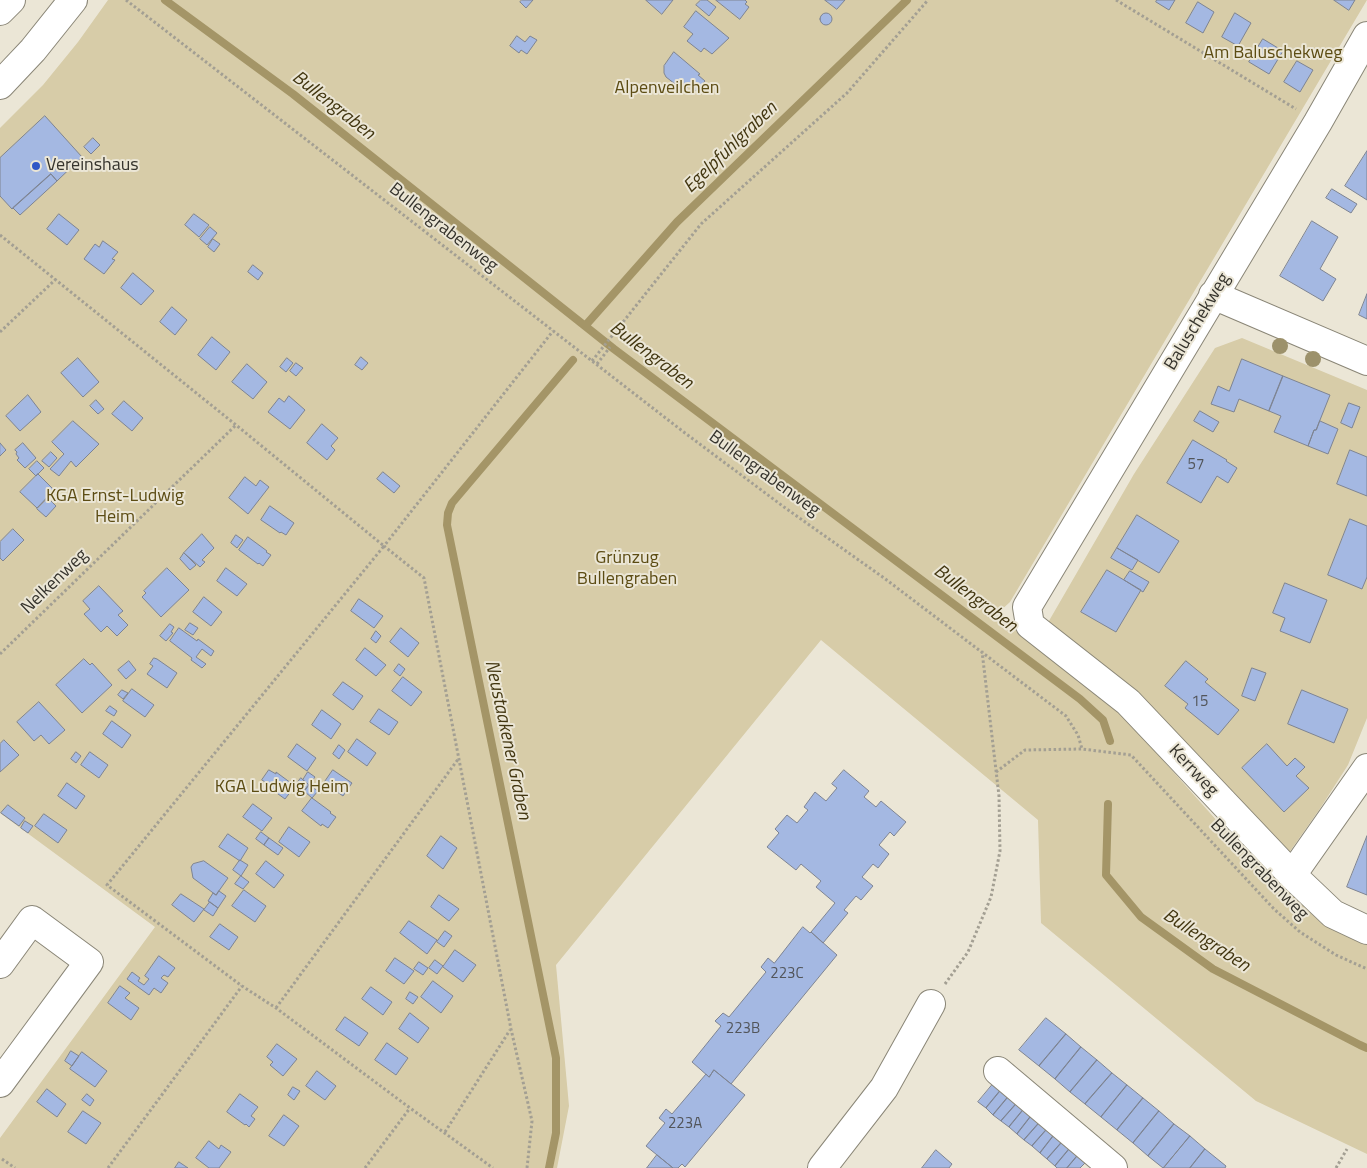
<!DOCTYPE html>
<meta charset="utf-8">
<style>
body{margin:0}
canvas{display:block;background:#ebe6d6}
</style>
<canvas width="1367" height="1168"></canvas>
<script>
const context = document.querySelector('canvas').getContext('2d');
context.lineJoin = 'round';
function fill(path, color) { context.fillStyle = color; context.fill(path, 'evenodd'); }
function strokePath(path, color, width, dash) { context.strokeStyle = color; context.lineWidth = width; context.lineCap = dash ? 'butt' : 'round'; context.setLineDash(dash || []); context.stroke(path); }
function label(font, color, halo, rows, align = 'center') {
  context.font = font + ' "Titillium Web",sans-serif'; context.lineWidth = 4; context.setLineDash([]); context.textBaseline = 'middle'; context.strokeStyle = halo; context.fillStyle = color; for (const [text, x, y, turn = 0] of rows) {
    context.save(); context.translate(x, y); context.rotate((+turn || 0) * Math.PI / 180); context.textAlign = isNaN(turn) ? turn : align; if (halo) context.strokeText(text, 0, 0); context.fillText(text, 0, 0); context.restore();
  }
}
fill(new Path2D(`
 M108,0H1367L1010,602L998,613L1104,694L1226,831L1321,923L1367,944V1154L1256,1101L1041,923L1038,820L821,640L556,965L569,1106L557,1168H0V1138L155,927L0,813V128L43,85L78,42Z
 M1242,338L1367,390V718L1348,765L1319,810L1288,854L1046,626L1134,474L1215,348Z`), '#d7cca8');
strokePath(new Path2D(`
 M165,0L293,94L614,349L1080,699L1103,720L1110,741
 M585,326L677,222L907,0
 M1108,804L1106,875L1141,917L1213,969L1360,1045L1367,1048
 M549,1168L556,1133V1058L447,525L448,513L452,503L573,360`), '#a49567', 8);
const building = new Path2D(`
 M522,0H533L526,8L520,2Z
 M646,0H673L662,14Z
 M701,0H707L716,7L709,16L696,5Z
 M716,0H745L747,2L745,4L749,7L740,19Z
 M825,0H845L837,9Z
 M1157,0H1175L1169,10L1156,2Z
 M1334,0H1355L1349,10Z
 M1198,2L1214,12L1203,33L1186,23Z
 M696,11L729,38L712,54L704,48L701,52L687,41L693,34L684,27Z
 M820 19a6 6 0 1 1 12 0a6 6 0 1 1-12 0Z
 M1235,13L1251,23L1238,46L1222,37Z
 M517,36L525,42L530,36L537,40L527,54L521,50L519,53L510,46Z
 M1263,39L1283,51L1269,74L1249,62Z
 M674,52L700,74L698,75L705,81L696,91L690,85L684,91L666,77L664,73V66Z
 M1297,61L1313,70L1300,92L1284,82Z
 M45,116L82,157L57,181L51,174L12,209L0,196V158Z
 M93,138L100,145L91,154L84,147Z
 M1367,151V200L1345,186Z
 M51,174L57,181L20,215L13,208Z
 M1332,189L1357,204L1351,213L1326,198Z
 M59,214L79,230L67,245L47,229Z
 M194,214L209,225L199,237L185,225Z
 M1312,221L1338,237L1320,269L1336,279L1323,301L1280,276Z
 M210,227L217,233L207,245L200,239Z
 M213,239L220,244L214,252L208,247Z
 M103,241L118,252L112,259L115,260L104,274L84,259L95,244L99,247Z
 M253,265L263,273L258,280L248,272Z
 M133,273L154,291L141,305L121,288Z
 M1367,294V319L1359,315Z
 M172,307L187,320L175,335L160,322Z
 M212,337L230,352L216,370L198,355Z
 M361,357L368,363L362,370L355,365Z
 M78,358L99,382L83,397L61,373Z
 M287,358L293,363L286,372L280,367Z
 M1242,359L1283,376L1269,411L1239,399L1234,412L1211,404L1218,386L1229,391Z
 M296,363L303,368L296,376L290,371Z
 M247,364L267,382L253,399L232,382Z
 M1283,376L1330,395L1316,430H1314L1308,446L1274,432L1281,416L1269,411Z
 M28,395L41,412L20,431L6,416Z
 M289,396L305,410L290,429L268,412L279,398L284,402Z
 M96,400L104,409L98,414L90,406Z
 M124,401L143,418L132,431L112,414Z
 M1349,403L1360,407L1352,428L1341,423Z
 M1200,411L1219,422L1213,432L1194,421Z
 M73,421L99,444L76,467L71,461L59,476L50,469L64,454L52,442Z
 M1320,421L1338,429L1328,454L1308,446L1314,430H1316Z
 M322,424L338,438L331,446L335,450L327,460L307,443Z
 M1193,440L1227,460L1226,461L1237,468L1228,483L1217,476L1201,503L1167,483Z
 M0,443L6,450L0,456Z
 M23,443L36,458L25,468L17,460L19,458L16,454L17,452L15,450Z
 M1350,450L1367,457V496L1337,484Z
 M51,452L57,458L49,467L42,461Z
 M37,461L44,468L36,476L29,469Z
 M383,472L400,486L394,493L377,479Z
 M38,474L54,490L37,508L20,492Z
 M245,477L256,486L260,480L269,487L248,514L229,498Z
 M48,498L56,506L46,517L37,509Z
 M270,506L294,523L286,535L281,532L280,533L261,520Z
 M1137,515L1179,541L1159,573L1117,548Z
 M1350,519L1367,526V577L1362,589L1328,575Z
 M13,529L24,540L3,561L0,558V542Z
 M202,534L214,548L202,560L205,562L200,567L184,553Z
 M236,535L243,540L237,548L231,543Z
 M248,537L267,551L266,552L271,555L263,566L259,563L258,564L239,550Z
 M1117,548L1138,560L1132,570L1111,558Z
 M184,553L196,565L190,570L180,559Z
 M167,568L189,590L161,617L142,597L146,593L144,591Z
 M226,568L247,584L237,596L217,581Z
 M1107,570L1141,590L1116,632L1081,612Z
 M1130,571L1149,582L1143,592L1124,580Z
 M1285,583L1327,600L1310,643L1280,631L1285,618L1273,613Z
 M99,586L123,611L118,615L128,625L117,636L107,626L101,632L84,614L90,609L83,601Z
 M204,597L222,612L211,626L193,612Z
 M359,599L383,616L374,628L351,611Z
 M190,623L198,628L193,635L185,630Z
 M170,624L174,627L171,632L173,633L166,641L160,636Z
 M179,628L197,641L198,639L214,651L211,656L202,649L196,657L206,664L202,668L191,660L192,658L170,641Z
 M401,628L419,643L408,657L390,642Z
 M376,631L381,636L376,643L371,639Z
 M365,648L386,665L376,676L356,660Z
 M154,658L157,659L177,673L167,688L147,674L153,666L150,664Z
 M84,659L90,665L92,663L112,685L82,713L56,685Z
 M129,661L136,670L126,679L118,670Z
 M1186,661L1208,679L1205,682L1239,710L1218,735L1185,708L1188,704L1165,686Z
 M399,664L405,669L400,676L394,671Z
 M1252,668L1266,673L1255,701L1242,696Z
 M403,677L422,692L411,706L392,691Z
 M343,682L363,696L353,710L333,695Z
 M132,689L154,705L145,717L123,701Z
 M122,690L128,693L123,699L118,695Z
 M1302,690L1348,709L1334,743L1288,724Z
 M39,702L65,730L49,744L41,735L34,741L17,722Z
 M110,706L117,711L114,716L106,711Z
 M379,709L398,722L389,735L370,722Z
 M322,710L341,724L331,739L312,725Z
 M112,721L131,735L122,748L103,734Z
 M357,739L376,753L367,766L348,752Z
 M4,740L19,755L0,772V744Z
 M297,744L316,758L307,771L288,757Z
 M1267,744L1287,766L1295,758L1305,767L1296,776L1309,788L1284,812L1242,768Z
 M339,745L345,750L339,759L333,754Z
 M76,752L81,756L76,763L71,759Z
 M90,752L108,765L99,778L81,765Z
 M269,770L276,774V772L295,786L285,799L267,786L268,784L262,780Z
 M333,770L352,783L343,796L324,783Z
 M844,770L869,791L864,797L876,807L881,801L906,822L894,836L890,832L879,845L889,854L878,868L873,864L862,877L873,886L861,900L856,896L844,910L848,913L823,943L811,932L835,903L816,887L821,881L801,864L796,870L767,847L779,833L775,829L787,815L797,823L808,810L804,807L815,792L826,801L837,788L832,784Z
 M308,772L315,777L309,785L303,780Z
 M301,778L309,785L303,793L295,786Z
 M67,783L85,796L76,809L58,796Z
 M309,785L318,791L312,798L304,791Z
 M312,798L331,812L330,813L336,817L328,828L322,824L321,826L302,811Z
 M253,804L272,818L262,831L243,817Z
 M8,805L25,818L19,826L1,813Z
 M44,814L67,830L58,843L35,826Z
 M25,821L33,826L28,833L21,828Z
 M289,827L310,842L299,857L279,842Z
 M261,832L269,838L264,845L256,839Z
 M228,834L248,848L240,861L219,847Z
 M441,836L457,848L443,869L427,856Z
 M1367,836V895L1347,887Z
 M269,838L283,848L278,855L264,845Z
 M240,860L248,865L241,876L233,870Z
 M204,861L228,878L216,895L193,878L191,867L193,864Z
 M266,861L284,875L274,888L256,874Z
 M241,876L249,882L243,889L235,884Z
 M244,890L266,906L255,922L232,906Z
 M219,891L226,896L218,908L208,901L213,893L216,895Z
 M181,894L204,909L194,922L172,905Z
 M439,895L459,909L449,921L431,907Z
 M210,902L218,908L213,916L204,910Z
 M409,921L437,940L427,954L400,933Z
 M220,924L238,937L229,950L210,937Z
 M803,927L810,933L811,932L837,955L731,1084L714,1070L709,1077L692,1062L721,1026L715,1021L723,1013L729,1017L766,972L761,967L768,958L774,963Z
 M445,931L452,936L444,947L437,942Z
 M455,950L476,965L463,982L443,967Z
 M159,956L175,968L168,977L164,975L161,978L168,983L161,993L154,988L149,995L127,979L132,972L140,978L138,981L144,985L149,979L145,976Z
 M395,958L414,971L404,984L386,971Z
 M435,960L443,966L437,974L429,968Z
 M419,962L428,968L423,975L414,969Z
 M433,981L453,996L441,1013L421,997Z
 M120,986L130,993L125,998L139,1008L131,1020L108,1003Z
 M371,987L392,1002L383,1015L362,999Z
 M410,992L418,997L413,1004L406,999Z
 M410,1013L429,1028L418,1043L399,1029Z
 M345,1017L368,1033L359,1046L336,1030Z
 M1046,1018L1066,1034L1039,1066L1019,1050Z
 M1066,1034L1081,1047L1055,1079L1039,1066Z
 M387,1043L408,1058L396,1075L375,1060Z
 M277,1044L297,1059L283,1076L270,1065L273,1062L267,1057Z
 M1081,1047L1097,1060L1070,1092L1055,1079Z
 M71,1051L79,1056L72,1066L65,1061Z
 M82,1052L107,1071L95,1087L70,1069Z
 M1097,1060L1112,1073L1085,1104L1070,1092Z
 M714,1070L745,1095L685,1167L682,1164L678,1168H673L646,1146L665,1123L659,1118L666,1109L672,1114L706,1074L709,1077Z
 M317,1071L336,1086L325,1100L306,1086Z
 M1112,1073L1127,1085L1101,1117L1085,1104Z
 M993,1084L1000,1091L986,1108L978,1102Z
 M1127,1085L1143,1098L1117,1130L1101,1117Z
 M293,1087L300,1091L294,1100L288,1095Z
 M47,1089L66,1104L57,1117L37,1102Z
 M1000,1091L1008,1097L993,1115L986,1108Z
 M87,1094L94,1100L90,1106L82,1100Z
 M240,1094L258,1107L251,1116L255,1119L249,1127L246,1124L245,1125L227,1112Z
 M1008,1097L1016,1104L1001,1121L993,1115Z
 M1143,1098L1159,1111L1133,1143L1117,1130Z
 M1016,1104L1023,1110L1009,1127L1001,1121Z
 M1023,1110L1031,1116L1017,1134L1009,1127Z
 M83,1111L101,1123L86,1144L68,1132Z
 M1159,1111L1174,1124L1148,1156L1133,1143Z
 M284,1115L299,1126L284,1146L269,1136Z
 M1031,1116L1039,1123L1024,1140L1017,1134Z
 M1039,1123L1047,1129L1032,1146L1024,1140Z
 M1174,1124L1190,1136L1163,1168L1148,1156Z
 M1047,1129L1054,1135L1040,1153L1032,1146Z
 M1054,1135L1062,1142L1047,1159L1040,1153Z
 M1190,1136L1205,1149L1190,1168H1164Z
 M209,1141L219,1149L221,1145L231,1152L219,1168H209L196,1158Z
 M1062,1142L1070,1148L1055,1166L1047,1159Z
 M1070,1148L1078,1155L1067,1168H1057L1055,1166Z
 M1205,1149L1226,1166L1225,1168H1190Z
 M936,1150L952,1164L949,1168H922Z
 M657,1155L673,1168H647Z
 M1078,1155L1086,1162L1080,1168H1067Z
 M179,1162L188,1168H175Z`);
fill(building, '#a4b8e2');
strokePath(building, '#7e8492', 1);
const minor = new Path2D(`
 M0,11L11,0
 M1367,36L1318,122L1027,607L1030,625L1128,702L1292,875L1333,914L1367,930
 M0,85L33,50L73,0
 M1213,295L1367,361
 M1292,875L1367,768
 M0,964L32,920L89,962L0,1083
 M998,1071L1113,1168
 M822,1168L884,1088L931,1004`);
strokePath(minor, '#8a8677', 30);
strokePath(new Path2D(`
 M126,0L685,433L784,507L884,578L1066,716L1078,735L1082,749
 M1116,0L1296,109
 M0,235L236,425L384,546L107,885L242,986L276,1008L410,1108L493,1168
 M0,332L56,279
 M592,361L701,224L847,93L928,0
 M597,364L610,347
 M0,654L236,425
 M996,772L1025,750L1082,749L1131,755L1274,909L1300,932L1336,955L1367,969
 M945,984L968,952L991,897L1000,851L999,796L982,651
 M276,1008L459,758
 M445,1132L510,1030
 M2,1159L15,1168
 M108,1168L242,986
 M365,1168L410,1108
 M527,1168L532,1121L511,1029L424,578L384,546L553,331
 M1336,1168L1347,1149`), '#a39f93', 3, [2.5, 2.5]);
strokePath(minor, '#fff', 28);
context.fillStyle = '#9c916b';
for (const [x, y] of [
 [1280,346],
 [1313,359]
]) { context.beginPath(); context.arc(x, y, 8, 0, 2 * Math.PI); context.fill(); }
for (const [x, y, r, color] of [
 [36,166,5,"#3057c6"]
]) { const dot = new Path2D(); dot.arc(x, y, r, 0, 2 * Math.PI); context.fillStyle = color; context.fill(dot); strokePath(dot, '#ebe6d6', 2); }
label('15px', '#52555a', null, [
 ["57",1196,465],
 ["15",1200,702],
 ["223C",787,974],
 ["223B",743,1029],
 ["223A",685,1124]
]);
label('18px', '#5c4c13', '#ebe6d6', [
 ["Am Baluschekweg",1273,54],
 ["Alpenveilchen",667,89],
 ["KGA Ernst-Ludwig",115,497],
 ["Heim",115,518],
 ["Grünzug",627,559],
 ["Bullengraben",627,580],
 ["KGA Ludwig Heim",282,788]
]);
label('18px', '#36342d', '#ebe6d6', [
 ["Vereinshaus",46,166]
], 'left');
label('18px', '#36342d', '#ebe6d6', [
 ["Bullengrabenweg",443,228,38],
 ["Baluschekweg",1198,322,-59],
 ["Bullengrabenweg",764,474,36],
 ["Nelkenweg",55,582,-44],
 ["Kerrweg",1193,771,47],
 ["Bullengrabenweg",1259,870,46]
]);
label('italic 19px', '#423610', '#ebe6d6', [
 ["Bullengraben",333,106,38],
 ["Egelpfuhlgraben",731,148,-44],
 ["Bullengraben",651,356,37],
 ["Bullengraben",975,599,37],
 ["Neustaakener Graben",507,740,78],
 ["Bullengraben",1206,941,33]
]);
</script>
